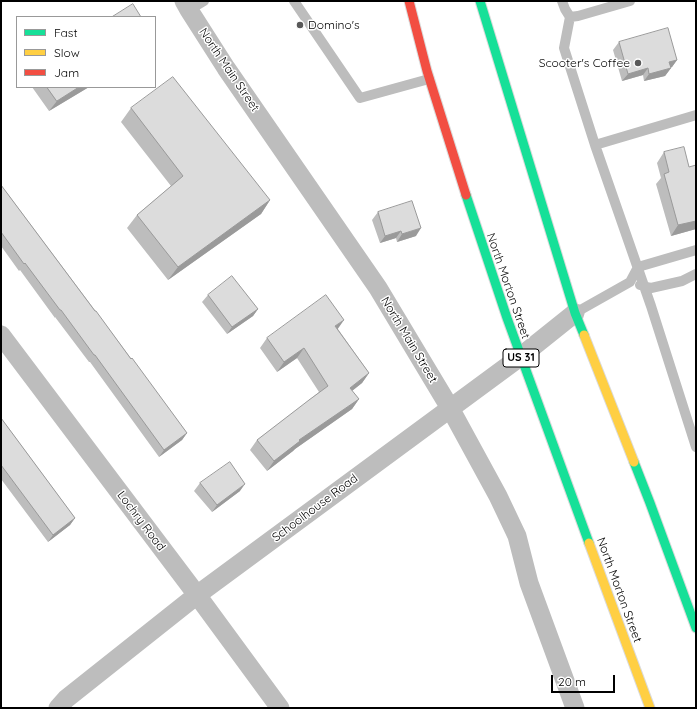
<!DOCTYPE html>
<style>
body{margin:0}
#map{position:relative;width:697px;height:709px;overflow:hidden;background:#fff;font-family:Quicksand,sans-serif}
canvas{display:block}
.frame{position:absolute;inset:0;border:2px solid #000;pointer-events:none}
.legend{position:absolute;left:16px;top:16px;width:140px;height:72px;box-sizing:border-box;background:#fff;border:1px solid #999;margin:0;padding:5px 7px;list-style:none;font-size:12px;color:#000}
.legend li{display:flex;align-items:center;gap:8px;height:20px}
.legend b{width:20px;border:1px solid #999}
.scale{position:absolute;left:551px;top:675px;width:64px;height:18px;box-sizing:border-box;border:2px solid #000;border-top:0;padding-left:5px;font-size:12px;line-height:14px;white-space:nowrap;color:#000;-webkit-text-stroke:3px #fff;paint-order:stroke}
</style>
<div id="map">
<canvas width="697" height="709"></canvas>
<div class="frame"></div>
<ul class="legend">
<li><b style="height:5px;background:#16e098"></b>Fast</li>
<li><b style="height:5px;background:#ffcf43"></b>Slow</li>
<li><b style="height:5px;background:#f24e42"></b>Jam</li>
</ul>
<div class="scale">20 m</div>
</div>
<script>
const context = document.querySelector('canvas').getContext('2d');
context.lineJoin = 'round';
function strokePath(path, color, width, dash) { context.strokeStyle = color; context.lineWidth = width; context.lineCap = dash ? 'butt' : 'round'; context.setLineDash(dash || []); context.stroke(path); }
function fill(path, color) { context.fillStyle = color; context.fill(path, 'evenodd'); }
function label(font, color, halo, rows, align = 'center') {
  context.font = font + ' Quicksand,sans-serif'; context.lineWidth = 3; context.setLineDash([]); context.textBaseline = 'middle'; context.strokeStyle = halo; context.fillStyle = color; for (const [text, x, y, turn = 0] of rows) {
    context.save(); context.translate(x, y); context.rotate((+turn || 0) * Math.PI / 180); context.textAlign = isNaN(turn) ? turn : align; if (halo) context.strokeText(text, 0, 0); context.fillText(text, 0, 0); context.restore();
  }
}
const fast = new Path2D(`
 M480,1L575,313L584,335
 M466,195L507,318L589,543
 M634,462L650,503L696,628`);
const slow = new Path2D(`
 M584,335L634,462
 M589,543L650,708`);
const jam = new Path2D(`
 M409,1L427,71L466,195`);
strokePath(fast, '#dbdbdb', 11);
strokePath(slow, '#dbdbdb', 11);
strokePath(jam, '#dbdbdb', 11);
strokePath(new Path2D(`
 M294,1L360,98L429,79
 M562,1L565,9L570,17L578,16L630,1
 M189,10L204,1
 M570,17L564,48L595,145L651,306L696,447
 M595,145L696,115
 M640,285L651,288L682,281L696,274
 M575,313L630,282L638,267L696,250`), '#bdbdbd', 10);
strokePath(new Path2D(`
 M184,1L189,10L226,68L378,288L450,408L498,496L517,536L529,583L575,708
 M1,335L197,595L280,708
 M58,708L66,699L197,595L520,357L575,313`), '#bdbdbd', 19);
strokePath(fast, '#16e098', 9);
strokePath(slow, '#ffcf43', 9);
strokePath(jam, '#f24e42', 9);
fill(new Path2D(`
 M619,42L677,60L672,67H670L671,68L665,76L644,81L643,75L622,81L613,50Z
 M32,87H89L49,111Z
 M131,108L270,200L261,214L168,280L127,228L137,215L171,186L121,122Z
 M664,152L689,167L696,229L671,236L656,184L661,178L657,163Z
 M1,185L187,433L182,440L159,457L90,362H89L55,317V318L20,270L19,271L1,246Z
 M378,212L416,236L397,242L396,238L380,243L372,220Z
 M208,295L258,309L253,316L227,334L202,302Z
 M338,329L369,373L362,383L352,391L359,399L352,409L295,449L293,451L267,471L250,450L257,440L306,403L309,400L319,392L297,358L277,372L260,348L267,338Z
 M1,418L75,518L70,525L48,542L1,479Z
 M200,483L240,491L212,512L194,491Z`), '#bdbdbd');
fill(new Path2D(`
 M677,60L672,67L664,69L669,62Z
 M648,68L643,75L622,81L628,74Z
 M671,68L665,76L644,81L649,74Z
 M79,87H89L49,111L57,101Z
 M270,200L261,214L168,280L178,267Z
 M696,221V229L671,236L678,225Z
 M421,228L416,236L397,242L402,234Z
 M401,231L396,238L380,243L385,236Z
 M258,309L253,316L227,334L232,327Z
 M344,320L337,330L335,326Z
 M304,348L297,358L277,372L284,362Z
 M369,373L362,383L343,398L350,388Z
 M359,399L352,409L295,449L293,451L267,471L274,461L299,440Z
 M187,433L182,440L159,457L164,450Z
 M245,484L240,491L212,512L217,505Z
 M75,518L70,525L48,542L53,535Z`), '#9a9a9a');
const building = new Path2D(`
 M133,4L141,17H112Z
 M668,28L677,60L669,62L671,68L649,74L648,68L628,74L619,42Z
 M173,77L270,200L178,267L137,215L183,176L131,108Z
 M47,87H79L57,101Z
 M684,147L689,167L696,165V221L678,225L664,174L669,172L664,152Z
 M1,185L95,311H96L131,359L132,358L187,433L164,450L95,355H94L61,310H60L25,263L24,264L1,232Z
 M412,201L421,228L402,234L401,231L385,236L378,212Z
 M232,276L258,309L232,327L208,295Z
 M326,295L344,320L335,326L369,373L350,388L359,399L299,440L300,441L274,461L257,440L309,400L328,386L304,348L284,362L267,338Z
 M1,418L75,518L53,535L1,465Z
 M230,462L245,484L217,505L200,483Z`);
fill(building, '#dcdcdc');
strokePath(building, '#9a9a9a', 1);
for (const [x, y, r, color] of [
 [300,25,4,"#595959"],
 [638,63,4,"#595959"]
]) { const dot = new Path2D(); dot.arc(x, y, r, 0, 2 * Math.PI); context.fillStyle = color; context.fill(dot); strokePath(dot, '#fff', 1.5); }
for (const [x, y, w] of [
 [521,358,36]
]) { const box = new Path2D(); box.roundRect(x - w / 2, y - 9, w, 18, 3); context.fillStyle = '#fff'; context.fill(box); strokePath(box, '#000', 1); }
label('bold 11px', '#000', null, [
 ["US 31",521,358]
]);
label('12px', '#000', '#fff', [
 ["Domino's",308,25],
 ["Scooter's Coffee",630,63,"right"]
], 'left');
label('12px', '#000', '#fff', [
 ["North Main Street",229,70,56],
 ["North Morton Street",508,286,71],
 ["North Main Street",409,340,59],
 ["Schoolhouse Road",315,508,-37],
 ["Lochry Road",141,521,53],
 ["North Morton Street",619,590,70]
]);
</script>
